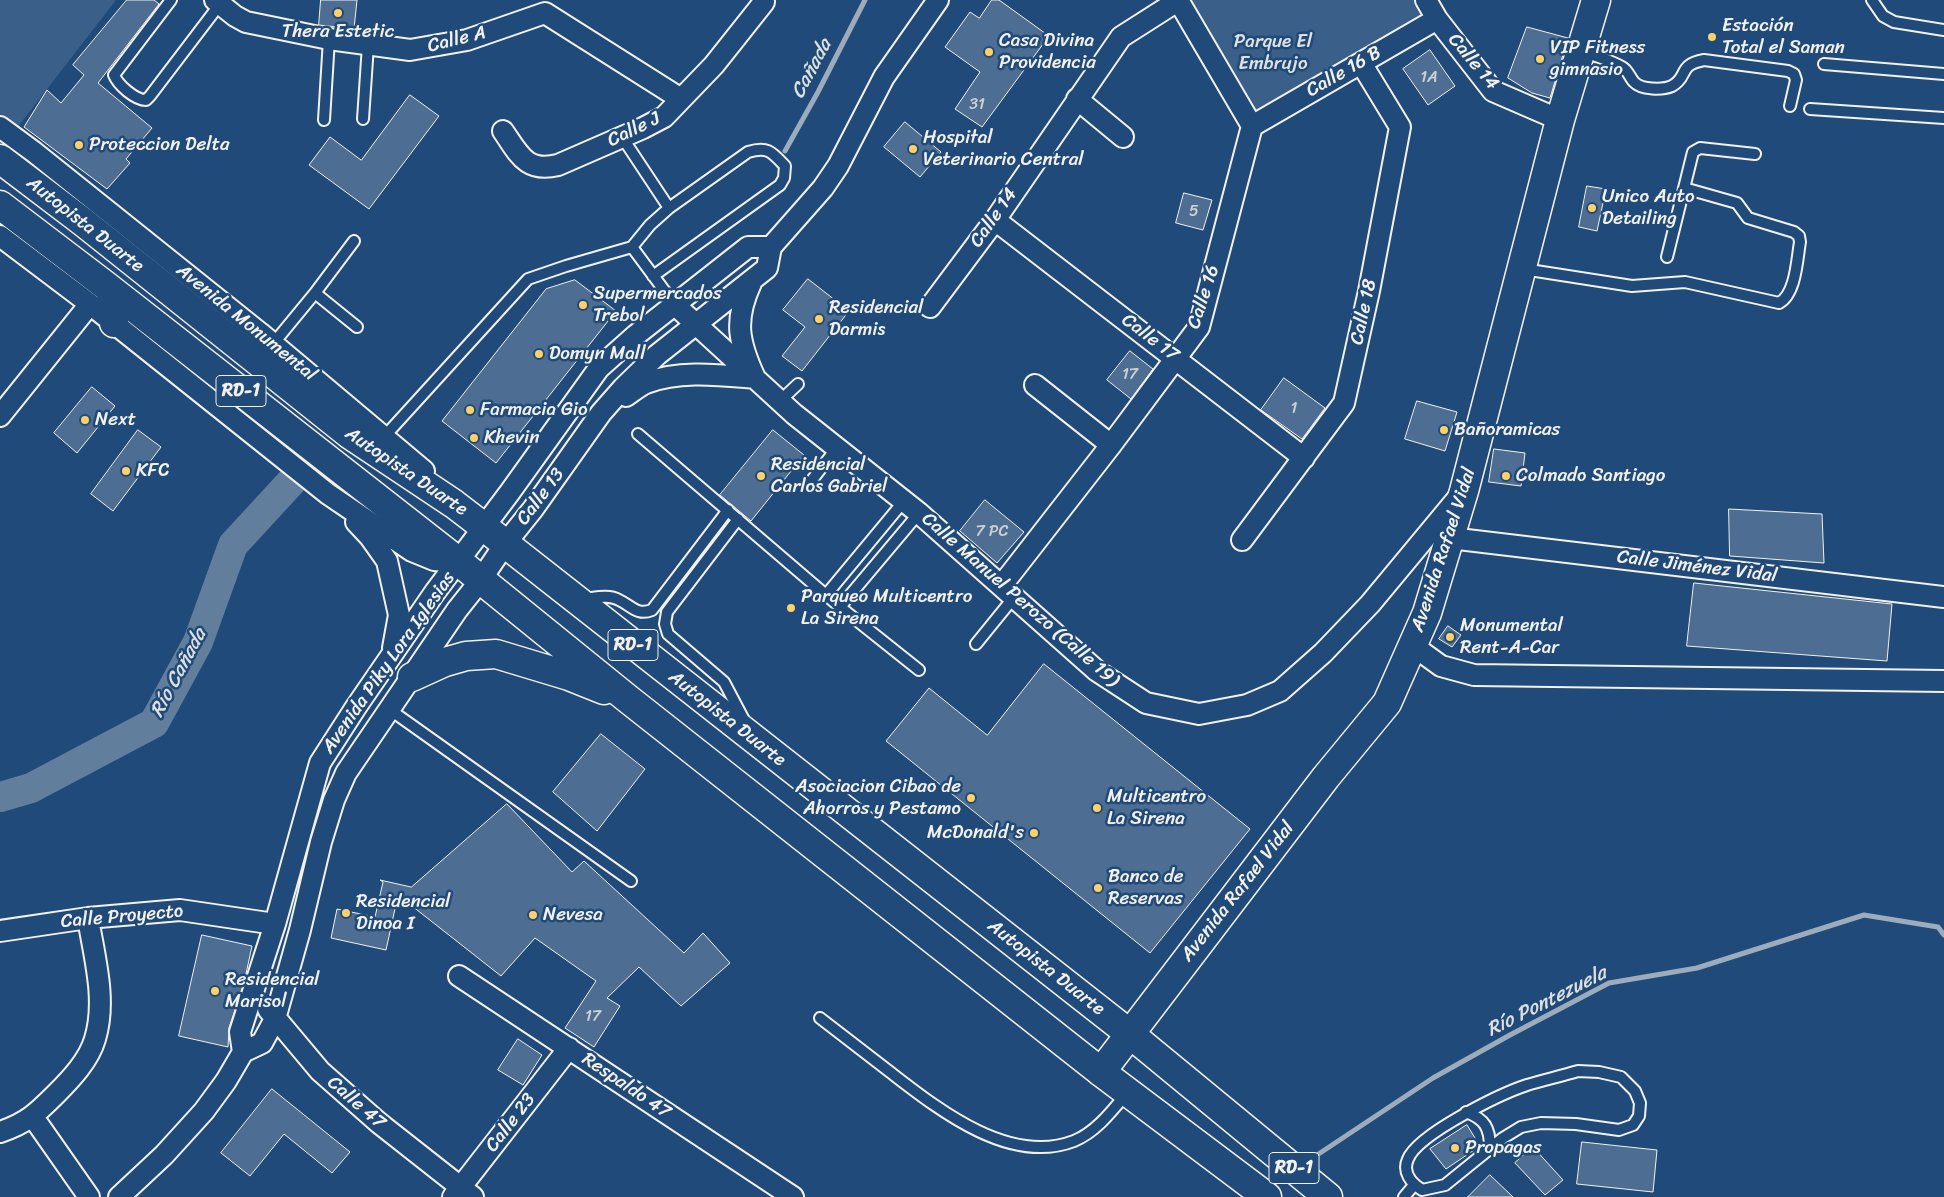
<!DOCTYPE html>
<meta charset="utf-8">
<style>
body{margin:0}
canvas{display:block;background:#1f4a7a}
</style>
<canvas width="1944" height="1197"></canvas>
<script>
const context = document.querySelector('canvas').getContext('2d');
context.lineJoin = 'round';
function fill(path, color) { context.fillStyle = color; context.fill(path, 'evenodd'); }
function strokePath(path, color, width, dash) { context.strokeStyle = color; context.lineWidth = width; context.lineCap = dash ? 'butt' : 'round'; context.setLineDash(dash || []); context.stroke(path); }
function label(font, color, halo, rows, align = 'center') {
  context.font = font + ' Sriracha,sans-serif'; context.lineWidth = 5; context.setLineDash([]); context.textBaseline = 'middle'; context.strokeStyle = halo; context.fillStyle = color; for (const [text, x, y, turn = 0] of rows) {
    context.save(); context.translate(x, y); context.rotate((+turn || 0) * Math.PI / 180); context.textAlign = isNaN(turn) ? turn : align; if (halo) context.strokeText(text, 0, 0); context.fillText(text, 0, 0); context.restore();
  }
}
fill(new Path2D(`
 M0,0H116L17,128L0,115Z
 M1179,0H1426L1437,19L1252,126Z`), '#3a5f88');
strokePath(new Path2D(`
 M785,151L818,92L865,0
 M1302,1165L1433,1078L1510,1035L1609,983L1697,968L1864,915L1938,927L1944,935
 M1268,1187L1287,1175`), '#9cacbb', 5);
strokePath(new Path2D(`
 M0,797L31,788L154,723L198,642L233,545L292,481`), '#627e9d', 30);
const building = new Path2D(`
 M127,0H154L159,4L98,83L152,128L126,159L130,163L107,189L24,127L47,90L61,103L84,75L73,65Z
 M321,0H357L354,29L319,25Z
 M992,0H999L1049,36L982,127L955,109L980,72L945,47L970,12L979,18Z
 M1527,27L1568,38L1550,98L1532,93L1508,78Z
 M1430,50L1455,86L1428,105L1403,69Z
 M410,95L439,116L369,209L309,165L330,137L361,160Z
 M905,122L941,152L920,177L884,147Z
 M1587,186L1606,189L1597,231L1579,227Z
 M1184,193L1212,200L1203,230L1176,223Z
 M808,279L849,311L802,371L782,356L805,327L783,310Z
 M575,280L616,311L496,463L442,421L546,289Z
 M1130,351L1153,369L1131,399L1107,380Z
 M1284,378L1325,408L1302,439L1261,410Z
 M92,387L115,406L77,453L54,433Z
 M1417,401L1457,412L1445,451L1405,439Z
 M138,430L161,447L113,511L91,494Z
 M773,430L804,455L751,521L720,495Z
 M1494,449L1525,453L1521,486L1489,482Z
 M985,500L1024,532L997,563L960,531Z
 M1729,509L1822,514L1824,563L1730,556Z
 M1694,583L1892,604L1887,661L1687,646Z
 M1448,626L1461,635L1452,647L1439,639Z
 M1044,664L1250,829L1150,953L886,741L929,688L987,735Z
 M601,734L645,769L597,831L553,792Z
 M507,804L572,872L584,861L684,953L703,933L730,963L681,1006L639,967L607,998L620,1006L594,1047L565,1028L596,981L535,938L501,976L398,895L386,950L331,938L337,909L375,917L383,882L380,880L411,887Z
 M202,935L252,946L244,983L229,1028L228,1047L179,1036Z
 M518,1039L542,1055L523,1085L498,1070Z
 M272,1089L350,1152L332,1173L284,1134L250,1176L221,1153Z
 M1467,1125L1480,1146L1446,1169L1430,1149Z
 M1582,1142L1657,1150L1653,1192L1577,1184Z
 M1533,1147L1563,1180L1545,1195L1515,1163Z
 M1490,1175L1513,1197H1468Z`);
fill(building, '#4d6e92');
strokePath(building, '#f4f1e8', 1);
const lane = new Path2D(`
 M171,0L114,75C118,85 135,100 146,100L150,96L220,4
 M1872,0L1883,16L1894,22L1944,30
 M1582,51C1595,56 1610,60 1622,67C1628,70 1630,78 1634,82C1641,90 1663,90 1672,86C1689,77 1677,65 1704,60L1788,71L1794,74L1796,80L1790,106
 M1824,64L1944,74
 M1810,109L1944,118
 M363,119L368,45
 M324,120L329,39
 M622,137L669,208
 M354,241L315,293L357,327
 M632,247L650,225L669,208L748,152C768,146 772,152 785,166L784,178L780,185L653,276
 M1667,257L1693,152L1700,148L1755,154
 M1523,269L1632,286L1685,282L1779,303C1796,294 1797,259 1800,242L1799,236L1794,232L1748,218L1737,203L1684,188
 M273,344L315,293
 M780,401L798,384
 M638,434L840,607L919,670
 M384,437L528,279L566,266L632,247L675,305
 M812,480L836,449
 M738,519L667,612L665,624L668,634L724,682L744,720
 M826,595L904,501
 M583,599C594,598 609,594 619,600C632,606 637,616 652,610L728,510
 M840,607L919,513
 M976,644L1015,596
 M389,709L631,881
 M820,1018C843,1036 867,1054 890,1072C938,1109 1009,1166 1074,1141C1096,1132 1112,1111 1127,1093
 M1578,1071L1599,1072L1621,1077L1635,1091L1640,1103L1639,1116L1633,1125L1619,1130L1576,1124L1541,1123L1521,1127L1503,1138L1445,1185L1422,1190C1411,1183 1402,1172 1408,1159C1418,1134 1500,1094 1527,1085C1544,1080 1561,1076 1578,1071Z
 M1466,1112C1485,1119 1490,1128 1490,1148
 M1404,1197L1414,1185`);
const street = new Path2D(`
 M215,0L235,16L246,22L329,39L410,50L467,40L545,13L681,99
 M1426,0L1437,19L1493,91L1560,120
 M1077,99L1123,137
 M1252,126L1437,19
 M0,127L34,152L260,333L424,471
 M503,131C519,154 526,173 558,165L643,128L664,117L714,65L764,2
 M995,220L1304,458
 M0,236L90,304L328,494L412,551L434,560L459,562
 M675,305L794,414L919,513L1097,671L1146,703L1199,714L1247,705L1280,691L1323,653L1370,604L1458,498
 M930,307L995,220L1121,37L1179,0
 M1035,385L1111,445
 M626,396C632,392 639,386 646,383C680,370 719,375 755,378C738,341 734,320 751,283
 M0,416L90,304
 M356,522L370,537L387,561L399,615L393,648
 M1450,538L1944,597
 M1242,540L1344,403L1369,291L1400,127L1361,63
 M1002,585L1111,445L1199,327L1252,126L1178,0
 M1412,645L1441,666L1474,675L1944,681
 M0,931L88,918L180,910L275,924
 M459,976L793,1197
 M268,1009L320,1071L379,1123L473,1197
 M243,1052L240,1032L275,924L320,763L356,707L435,592L510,492L599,368L636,335L748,247H771
 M33,1117L89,1197
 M0,1132C27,1123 37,1113 56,1094C71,1079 89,1060 95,1039C107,1000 94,956 88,918
 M119,1197L164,1155L204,1111L226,1081L243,1052L262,1043L275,1019L300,930L321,842L334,800L346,773L457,610L480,581L505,544L533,509L601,413L623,388L657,355L767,268L771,247L823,188L838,166L884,77L938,0
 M453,1197L569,1048`);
const secondary = new Path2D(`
 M1101,1072L1326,777L1387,703L1427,613L1464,491L1560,120L1596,0`);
const highway = new Path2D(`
 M0,159L83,222L349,434L454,504L484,527L1130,1034L1328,1197
 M0,205L105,285L459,562L628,699L1101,1072L1267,1197
 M111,290L114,323
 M412,677L445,662L466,656L496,654L569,676L604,690`);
strokePath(lane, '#f4f1e8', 14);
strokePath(street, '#f4f1e8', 24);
strokePath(secondary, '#f4f1e8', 31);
strokePath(highway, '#f4f1e8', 31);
strokePath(lane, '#1f4a7a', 10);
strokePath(street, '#1f4a7a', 20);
strokePath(secondary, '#1f4a7a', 28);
strokePath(highway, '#1f4a7a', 28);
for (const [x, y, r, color] of [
 [338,13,5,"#ffd166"],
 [1712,37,5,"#ffd166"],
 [989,52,5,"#ffd166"],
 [1540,59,5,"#ffd166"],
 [79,145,5,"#ffd166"],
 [913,149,5,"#ffd166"],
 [1592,208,5,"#ffd166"],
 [583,305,5,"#ffd166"],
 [819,319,5,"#ffd166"],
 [539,354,5,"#ffd166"],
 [470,410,5,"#ffd166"],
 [85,420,5,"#ffd166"],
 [1444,430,5,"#ffd166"],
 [474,438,5,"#ffd166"],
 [126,471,5,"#ffd166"],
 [761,476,5,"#ffd166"],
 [1506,476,5,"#ffd166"],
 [791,608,5,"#ffd166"],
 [1450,637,5,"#ffd166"],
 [971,798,5,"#ffd166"],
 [1097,808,5,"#ffd166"],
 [1034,833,5,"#ffd166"],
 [1098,888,5,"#ffd166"],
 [346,913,5,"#ffd166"],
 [533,915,5,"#ffd166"],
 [215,991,5,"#ffd166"],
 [1455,1148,5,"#ffd166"]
]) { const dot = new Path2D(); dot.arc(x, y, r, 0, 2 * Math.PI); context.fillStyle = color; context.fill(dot); strokePath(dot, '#1f4a7a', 2); }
label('16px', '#cad0d2', null, [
 ["1A",1429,78],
 ["31",977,105],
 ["5",1194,212],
 ["17",1130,375],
 ["1",1294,409],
 ["7 PC",992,532],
 ["17",593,1017]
]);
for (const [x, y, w] of [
 [241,391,50],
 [633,645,50],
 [1294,1168,50]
]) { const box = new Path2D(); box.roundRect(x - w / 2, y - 15.5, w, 31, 4); context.fillStyle = '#1f4a7a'; context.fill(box); strokePath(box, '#f4f1e8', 1); }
label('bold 18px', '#f4f1e8', null, [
 ["RD-1",241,391],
 ["RD-1",633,645],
 ["RD-1",1294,1168]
]);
label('19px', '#f4f1e8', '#1f4a7a', [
 ["Estación",1722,26],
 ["Total el Saman",1722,48],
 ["Thera Estetic",338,32,"center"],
 ["Casa Divina",999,41],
 ["Providencia",999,63],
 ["VIP Fitness",1550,48],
 ["gimnasio",1550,70],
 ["Hospital",923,138],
 ["Veterinario Central",923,160],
 ["Proteccion Delta",89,145],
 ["Unico Auto",1602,197],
 ["Detailing",1602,219],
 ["Supermercados",593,294],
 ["Trebol",593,316],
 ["Residencial",829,308],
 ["Darmis",829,330],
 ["Domyn Mall",549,354],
 ["Farmacia Gio",480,410],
 ["Next",95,420],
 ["Bañoramicas",1454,430],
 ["Khevin",484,438],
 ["Residencial",771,465],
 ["Carlos Gabriel",771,487],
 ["KFC",136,471],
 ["Colmado Santiago",1516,476],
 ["Parqueo Multicentro",801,597],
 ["La Sirena",801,619],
 ["Monumental",1460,626],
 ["Rent-A-Car",1460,648],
 ["Asociacion Cibao de",961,787,"right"],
 ["Ahorros y Pestamo",961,809,"right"],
 ["Multicentro",1107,797],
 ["La Sirena",1107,819],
 ["McDonald's",1024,833,"right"],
 ["Banco de",1108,877],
 ["Reservas",1108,899],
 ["Residencial",356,902],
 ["Dinoa I",356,924],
 ["Nevesa",543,915],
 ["Residencial",225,980],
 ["Marisol",225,1002],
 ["Propagas",1465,1148]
], 'left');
label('19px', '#f4f1e8', '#1f4a7a', [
 ["Calle A",457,40,-14],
 ["Calle 14",1473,62,50],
 ["Calle 16 B",1344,72,-30],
 ["Calle J",634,130,-26],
 ["Calle 14",994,218,-55],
 ["Autopista Duarte",85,225,38],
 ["Calle 16",1204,297,-72],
 ["Calle 18",1364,312,-78],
 ["Avenida Monumental",246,323,39],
 ["Calle 17",1150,338,37],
 ["Autopista Duarte",406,472,34],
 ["Calle 13",541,497,-53],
 ["Avenida Rafael Vidal",1444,550,-72],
 ["Calle Jiménez Vidal",1697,567,7],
 ["Calle Manuel Perozo (Calle 19)",1020,600,41],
 ["Avenida Piky Lora Iglesias",389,663,-55],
 ["Autopista Duarte",727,719,38],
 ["Avenida Rafael Vidal",1238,892,-52],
 ["Calle Proyecto",122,917,-5],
 ["Autopista Duarte",1046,968,38],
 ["Respaldo 47",626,1086,34],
 ["Calle 47",356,1103,41],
 ["Calle 23",511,1123,-52]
]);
label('19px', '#e1e2de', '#1f4a7a', [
 ["Parque El",1273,42],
 ["Embrujo",1273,64]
]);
label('italic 20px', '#dee0dd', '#1f4a7a', [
 ["Cañada",812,69,-62],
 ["Río Cañada",179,673,-62],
 ["Río Pontezuela",1547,1002,-27]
]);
</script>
